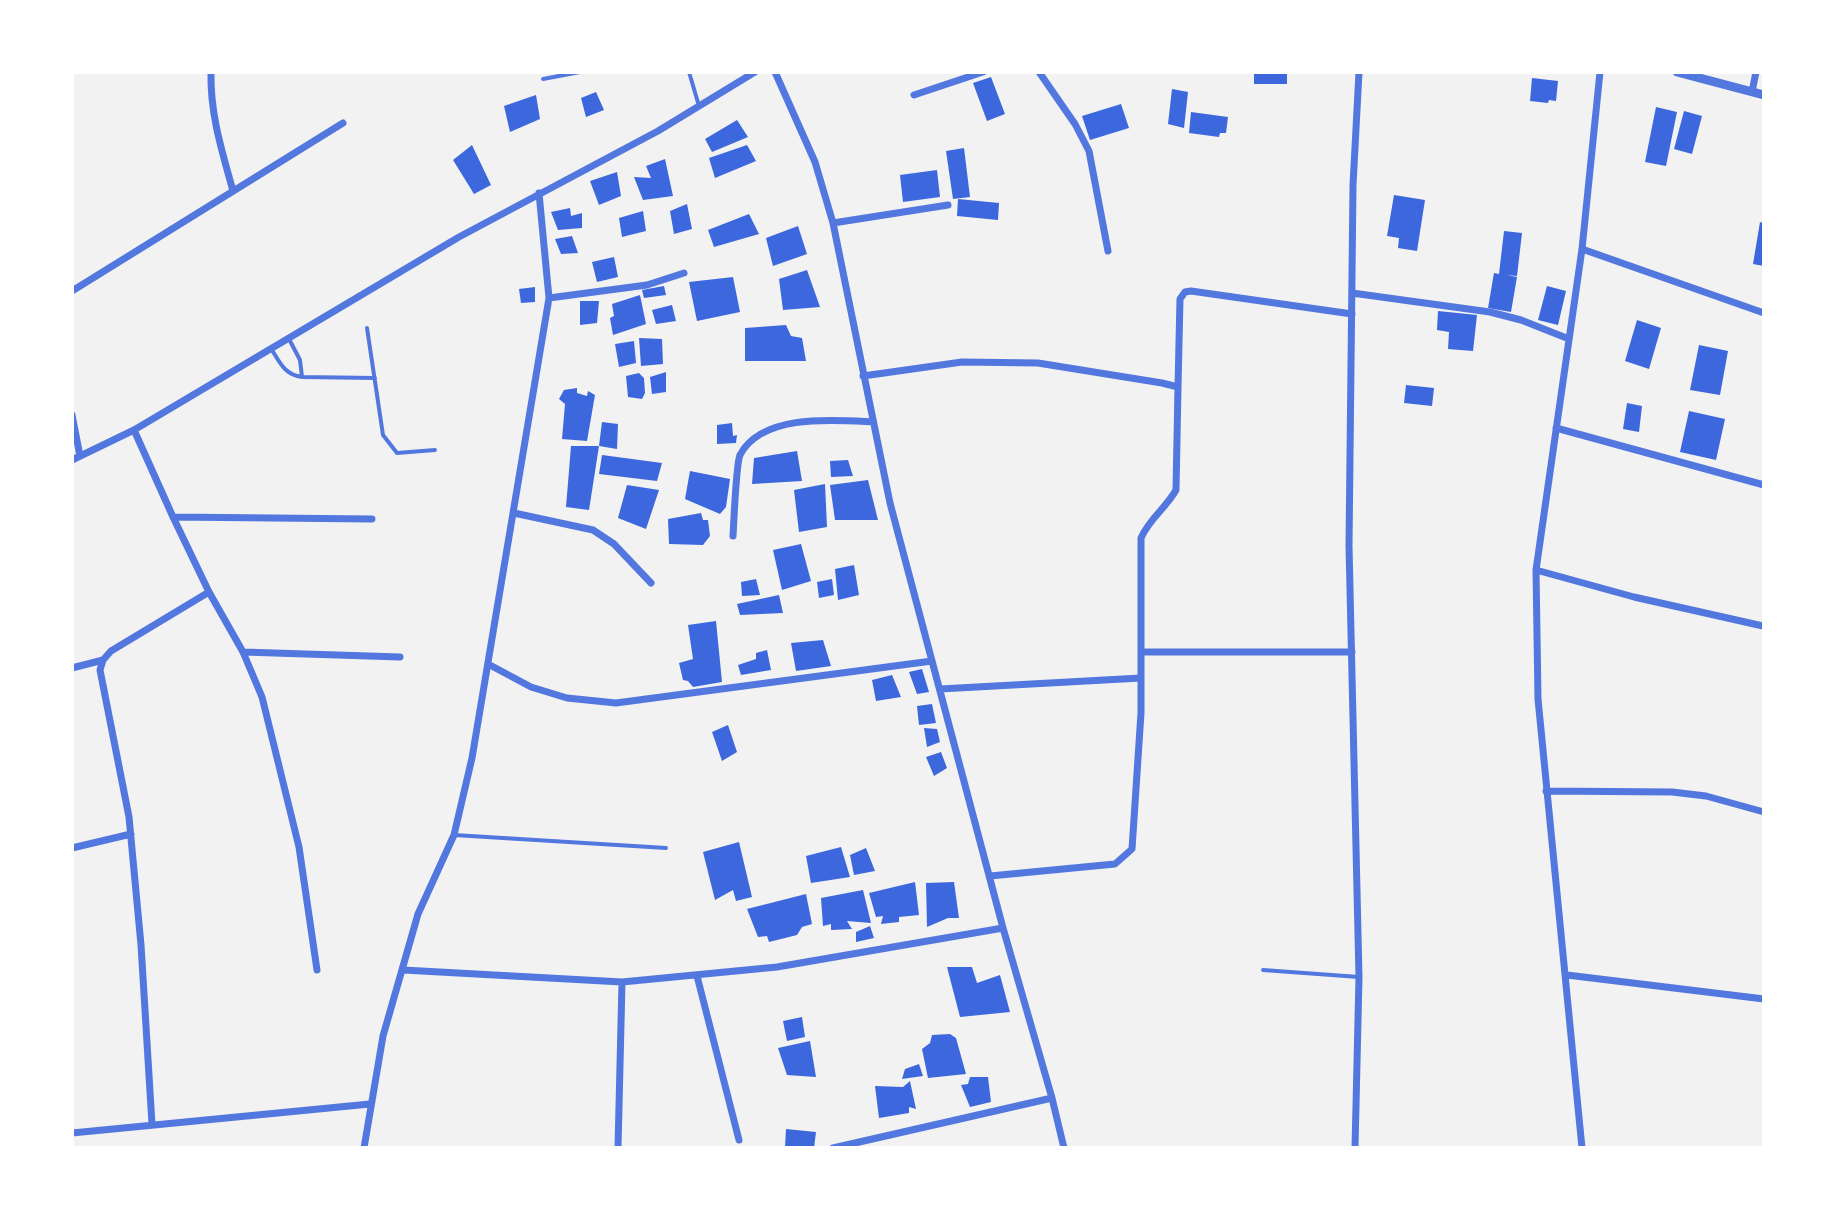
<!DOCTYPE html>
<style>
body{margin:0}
#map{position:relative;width:1836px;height:1220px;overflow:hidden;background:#f2f2f2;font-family:"Sofia Sans Condensed",sans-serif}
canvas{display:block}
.frame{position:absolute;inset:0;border:74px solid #fff;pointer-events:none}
</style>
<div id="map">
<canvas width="1836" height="1220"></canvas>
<div class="frame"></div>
</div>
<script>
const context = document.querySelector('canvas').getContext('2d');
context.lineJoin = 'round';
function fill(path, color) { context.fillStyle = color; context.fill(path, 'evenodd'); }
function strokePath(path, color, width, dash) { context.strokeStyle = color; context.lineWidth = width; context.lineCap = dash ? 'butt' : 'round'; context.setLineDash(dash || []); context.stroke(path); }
fill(new Path2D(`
 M1254,72H1287V84H1254Z
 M991,77L1005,114L987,121L973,83Z
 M1532,78L1558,81L1556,101L1549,100L1548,103L1530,101Z
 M1172,89L1188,92L1184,128L1168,124Z
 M596,92L604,110L586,117L581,98Z
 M536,95L540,119L510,132L504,106Z
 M1121,104L1129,128L1090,140L1082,116Z
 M1656,107L1677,112L1666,166L1645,162Z
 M1684,111L1702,116L1692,154L1674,149Z
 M1191,112L1228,117L1226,133H1220L1219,137L1189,133Z
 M737,120L748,137L712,152L705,139Z
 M472,145L491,185L474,194L453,160Z
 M747,145L756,161L715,178L709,158Z
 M964,148L970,197L953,199L946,151Z
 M665,159L673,196L643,200L634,177L651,178L646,166Z
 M937,170L940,197L903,202L900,175Z
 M617,172L621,196L599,205L590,181Z
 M1394,195L1425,200L1417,251L1398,248L1399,238L1387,236Z
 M958,199L999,203L998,220L957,216Z
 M687,204L692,229L674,234L670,211Z
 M570,208L571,216L582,213V228L558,230L551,212Z
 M643,211L646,231L622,237L619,218Z
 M749,214L759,234L714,247L708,230Z
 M1760,222L1764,223V266L1753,264Z
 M798,226L807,254L773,266L766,238Z
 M1504,231L1522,233L1517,276L1507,275L1517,277L1511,312L1488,308L1494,273L1499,274Z
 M572,236L578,253L561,254L555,239Z
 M614,257L618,277L597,282L592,262Z
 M807,270L820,307L783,310L779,279Z
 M733,277L740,312L697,321L689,282Z
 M664,286L666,295L644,298L642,290Z
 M1547,286L1566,291L1558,325L1538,320Z
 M535,287V302L521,303L519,289Z
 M640,295L646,324L613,335L610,318L614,316L612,304Z
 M580,301H599L597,323L580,325Z
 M672,305L676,321L656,324L652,310Z
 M1438,311L1477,315L1473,351L1448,349L1449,332L1437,330Z
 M1637,320L1661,328L1649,369L1625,361Z
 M786,325L791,336L802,338L806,361H745V328Z
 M639,338L662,339L663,364L641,366Z
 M634,341L636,363L619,367L615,344Z
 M1699,345L1728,351L1720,395L1690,390Z
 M666,372V392L652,394L650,377Z
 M639,373L644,378L645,393L642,399L628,397L626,376Z
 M1406,385L1434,388L1432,406L1404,403Z
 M577,388V393L587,396L588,391L595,395L587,441L562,439L565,404L559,399L564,390Z
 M1627,403L1642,406L1639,432L1623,429Z
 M1689,411L1725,419L1716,460L1680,452Z
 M602,422L618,424L617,449L599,446Z
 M732,423L733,436L737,435L736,443L717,444V425Z
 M571,446H599L589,510L566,507Z
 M797,451L802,481L752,484L754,458Z
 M602,455L662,463L657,481L599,474Z
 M848,460L853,476L831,477L830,461Z
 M690,471L730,479L726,507L720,514L685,499Z
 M868,480L878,520H835L830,485Z
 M825,484L827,527L799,532L794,490Z
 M627,485L659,490L646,529L618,518Z
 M701,513L703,520H708L710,536L703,545L669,544L668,519Z
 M801,544L811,581L782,590L773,550Z
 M854,565L859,595L838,600L835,569Z
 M756,579L760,595L742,596L741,582Z
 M832,579L834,595L819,598L817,582Z
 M779,595L783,613L740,615L737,604Z
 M716,621L722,682L693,687L688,681L683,680L679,663L693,659L688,625Z
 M823,640L831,666L796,671L791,643Z
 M767,650L771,670L741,675L738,665L756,659V653Z
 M922,669L929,692L917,694L909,672Z
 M892,675L901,697L876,701L872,680Z
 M932,704L936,723L919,725L917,706Z
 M728,725L737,752L722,761L712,732Z
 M924,728L937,729L940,742L927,747Z
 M941,752L947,768L934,776L926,757Z
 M739,842L752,897L736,901L733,890L715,900L703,852Z
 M841,847L850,877L811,883L806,856Z
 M866,848L875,871L854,875L850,855Z
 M915,882L919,915L899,917V922L881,924L883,916L876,917L869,893Z
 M954,882L959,918H948L927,927L926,883Z
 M863,890L871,923L847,921L852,929L831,930V924L823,926L821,898Z
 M806,894L812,924L802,927L797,935L769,942L767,936L758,937L747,909Z
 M870,926L874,938L856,942V932Z
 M947,967H972L977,983L1000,975L1010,1012L960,1017Z
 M802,1017L805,1037L787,1041L783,1021Z
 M950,1034L956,1038L966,1074L928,1078L922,1049L930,1043L932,1035Z
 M810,1041L816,1077L787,1075L778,1048Z
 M919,1064L923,1076L902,1079L905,1069Z
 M970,1077H988L991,1102L970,1107L961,1085L968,1084Z
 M910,1081L916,1109L909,1107V1113L879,1118L875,1086L903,1087Z
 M786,1129L816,1132L814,1148H785Z`), '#3d67dc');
strokePath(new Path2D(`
 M689,72L699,106
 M543,79L580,72
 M367,328L383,435L397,453L435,450
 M272,350C280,363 285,375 302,377L300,360L289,339
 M302,377L375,378
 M454,835L666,848
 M1263,970L1359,977`), '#5277de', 4);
strokePath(new Path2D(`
 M211,72C210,114 222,151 233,191
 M775,72L815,162L833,223L890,503L1003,928L1052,1098L1064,1148
 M1039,72L1075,124L1089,151L1108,251
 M1752,92L1756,72
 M914,95L983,72
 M833,223L948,205
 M1582,249L1764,313
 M72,291L343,123
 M1352,293L1490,312L1521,320L1569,339
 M549,298L647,285L684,273
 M863,376L962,362L1038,363L1162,383L1178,387L1176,490C1166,508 1149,519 1141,538V713L1132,849L1115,864L990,876
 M1178,387L1180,299L1185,292L1191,291L1352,314
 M72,415L80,456
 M1556,428L1764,485
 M134,430L173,517L209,592L243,652L262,697L299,847L317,970
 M72,460L134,430L459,237L658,131L755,72
 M514,513L593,530L614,544L651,583
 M173,517L372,519
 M733,536C734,521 736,464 740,455C762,413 835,420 873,422
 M1536,570L1634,597L1763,626
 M243,652L400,657
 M1141,652H1352
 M488,664L531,687L567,698L616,703L932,661
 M72,668L103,660
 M940,689L1141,678
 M1546,791L1672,792L1706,796L1764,812
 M72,848L131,834
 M403,970L622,982L777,967L1003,928
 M1567,975L1764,999
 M697,976L739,1140
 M152,1124L141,945L129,817L100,670L103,660L111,651L209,592
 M72,1133L370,1104
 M364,1148L383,1036L418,914L454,835L472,758L549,298L539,193
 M618,1148L622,982
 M833,1148L1052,1098
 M1355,1148L1359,977L1349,546L1353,185L1359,72
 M1582,1148L1538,699L1536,570L1582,249L1600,72`), '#5277de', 7);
strokePath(new Path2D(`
 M1677,72L1764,95`), '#5277de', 9);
</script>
